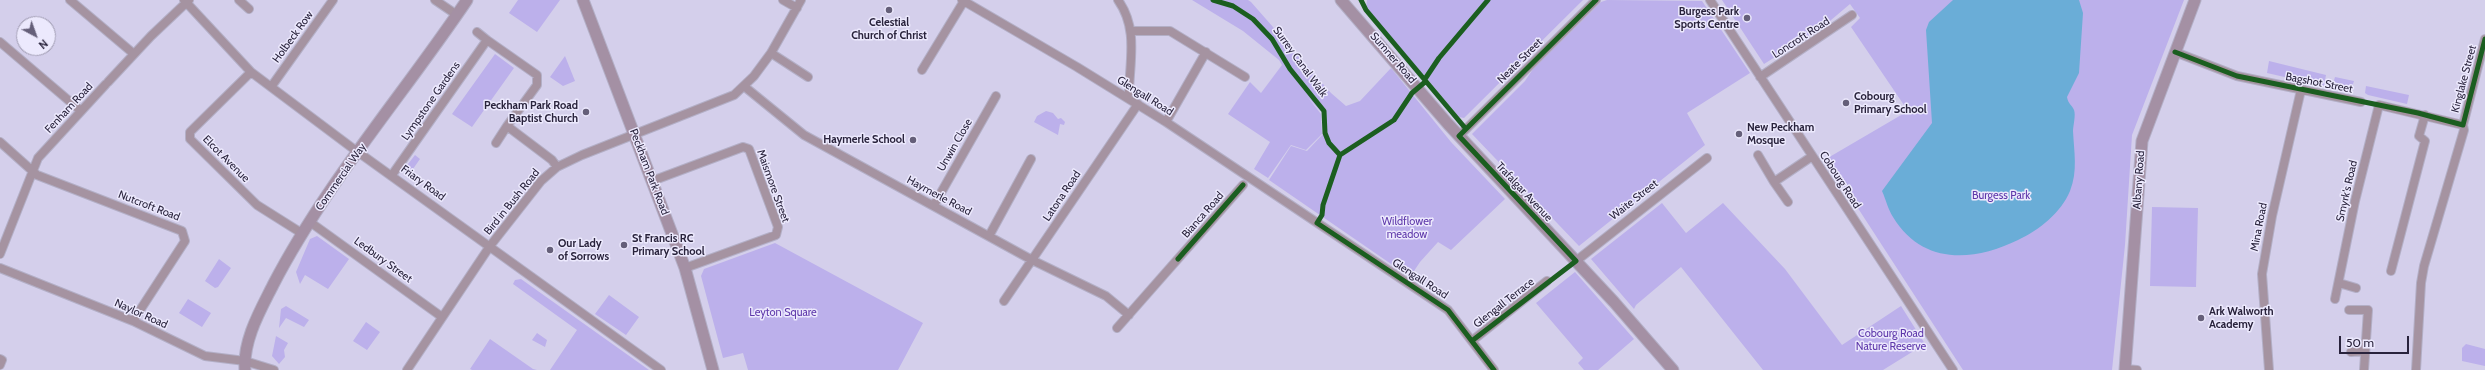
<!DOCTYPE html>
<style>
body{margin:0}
#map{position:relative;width:2485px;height:370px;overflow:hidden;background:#d4cfeb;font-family:Cabin,sans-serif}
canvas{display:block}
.north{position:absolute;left:16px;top:16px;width:40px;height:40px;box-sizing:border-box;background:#ece9fd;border:1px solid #9e9ab0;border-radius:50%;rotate:139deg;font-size:11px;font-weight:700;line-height:16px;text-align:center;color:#29233c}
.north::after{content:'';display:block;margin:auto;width:14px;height:18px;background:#655f79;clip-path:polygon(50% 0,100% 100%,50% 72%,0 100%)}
.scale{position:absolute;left:2339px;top:336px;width:70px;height:18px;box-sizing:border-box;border:2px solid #29233c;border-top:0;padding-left:5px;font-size:12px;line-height:14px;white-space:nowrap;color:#29233c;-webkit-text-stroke:3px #ece9fd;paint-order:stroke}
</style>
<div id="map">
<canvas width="2485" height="370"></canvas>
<div class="north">N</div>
<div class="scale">50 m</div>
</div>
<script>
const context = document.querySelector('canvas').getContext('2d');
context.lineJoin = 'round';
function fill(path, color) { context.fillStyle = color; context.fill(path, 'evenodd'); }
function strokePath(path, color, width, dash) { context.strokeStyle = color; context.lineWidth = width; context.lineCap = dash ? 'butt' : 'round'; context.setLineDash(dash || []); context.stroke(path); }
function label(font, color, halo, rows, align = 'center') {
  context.font = font + ' Cabin,sans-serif'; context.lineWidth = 3; context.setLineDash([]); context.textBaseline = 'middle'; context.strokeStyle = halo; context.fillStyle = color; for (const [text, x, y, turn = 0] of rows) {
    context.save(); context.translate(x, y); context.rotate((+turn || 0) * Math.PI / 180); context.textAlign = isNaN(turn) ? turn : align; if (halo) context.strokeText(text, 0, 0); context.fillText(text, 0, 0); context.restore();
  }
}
fill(new Path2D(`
 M518,0H560L537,32L509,13Z
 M1192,0H1248L1251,2L1331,93L1346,106L1360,101L1391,68L1451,142L1505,199L1451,250L1438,242L1420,262L1410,277L1269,180L1291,146L1307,151L1323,134L1322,113L1306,95L1321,114L1322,134L1306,150L1291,145L1268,178L1254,169L1270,142L1228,114L1250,82L1261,93L1282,65L1279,60L1243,31Z
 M1367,0H1583L1464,118L1459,117L1424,75L1420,73L1366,9Z
 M1607,0L1702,1L1750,73L1687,113L1705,145L1579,246L1472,134L1525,81L1533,69L1601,2Z
 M1722,0H2184L2132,135L2125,245L2112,370H1963L1826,159L1908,111L1851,27L1860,18L1850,4L1824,26L1764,64Z
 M495,54L514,68L472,127L452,114Z
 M565,56L575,81L563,86L550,77Z
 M2269,61L2326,75L2324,86L2267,73Z
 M2335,77L2354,81L2351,90L2332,87Z
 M2366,86L2409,95L2407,104L2368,95L2365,93Z
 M1046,111L1053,113L1058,119L1061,118L1065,122L1064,125L1060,124L1058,135L1034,122L1037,116Z
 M415,155L420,159L408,176L405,168Z
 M1662,203L1686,233L1723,203L1785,269L1842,345L1901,306L1925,344L1883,370H1763L1681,267L1636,305L1634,309L1591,259Z
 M2152,207L2198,208L2196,287L2150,286Z
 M317,236L349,259L328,289L305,275L300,284L296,272L310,239Z
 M775,243L923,323L898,370H748L743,353L723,358L701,276L704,269Z
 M219,259L231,268L218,287L215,288L205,281Z
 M1575,272L1634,339L1598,370H1584L1578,363L1583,358L1536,303Z
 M521,279L649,370H550L577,330L513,284L515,280Z
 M609,295L639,317L626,335L595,314Z
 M188,299L211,313L202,327L179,313Z
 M286,306L309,320L304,327L286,318L279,328L281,309Z
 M366,322L380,332L367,350L353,341Z
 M537,333L547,340L545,347L532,340Z
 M276,336L288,343L284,350L285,357L279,364L272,356Z
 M490,339L533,369L537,370H472L470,369Z
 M2466,344L2485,349V366L2462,361V348Z`), '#bcb0eb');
fill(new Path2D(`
 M1953,0H2079L2083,13L2079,73L2067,97C2068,104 2072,105 2074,110C2076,115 2073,126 2073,131C2074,152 2078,171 2070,191C2061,213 2039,230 2018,240C1973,262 1922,265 1893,217C1888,209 1886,200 1882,191L1932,123L1926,30L1929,22Z`), '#6aadd7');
const street = new Path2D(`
 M70,0L134,54
 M184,0L251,72L351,147L661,370
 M239,0L249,9
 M435,0L457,15
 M783,0L797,8
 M962,0L1077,67L1166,122L1448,310L1494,370
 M1118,0C1138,28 1130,59 1129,92L1127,97
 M1710,0L1953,370
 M1132,31H1170L1245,77
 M477,32L487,40
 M0,42L81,111
 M2175,52L2237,76L2361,102
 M771,53L808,77
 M922,70L964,1
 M251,72L190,132V139L257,205L303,234
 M1760,77L1852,15
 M108,82L151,36L189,0
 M271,87L333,0
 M745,87L804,135L1032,260L1106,296L1129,315
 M1166,122L1206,52
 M1459,136L1596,0
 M0,142L37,175L182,231L185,241L133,321
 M496,143L507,126
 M1758,155L1774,182
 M392,175L487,40L537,75V85L507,126L552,160L557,167
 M652,181L743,147L749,149L778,227L776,235L685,268
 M1788,202L1774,182L1811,157
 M934,205L996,96
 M310,222L442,317
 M989,236L1031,159
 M0,254L38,158L106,84
 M1576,261L1707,158
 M0,268L133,321L205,356L245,361L274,370
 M2391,271L2425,141L2419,136L2425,115
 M2339,283L2356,288
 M2335,299L2355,201L2379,105L2463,125
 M1004,301L1138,104
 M2349,310H2368L2364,370
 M1117,328L1243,185
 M1473,340L1547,281
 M2351,352L2364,351
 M0,359L2,360L0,365
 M2125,369L2137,370
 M407,370L490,246L541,181L557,167L582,155L734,95L754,76L771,53L801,0
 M2269,370L2262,274L2272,216L2301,90
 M2416,370L2421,283L2424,266L2464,130L2463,125L2485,39`);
const secondary = new Path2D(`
 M583,0L685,268L713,370
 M1341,0L1448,124L1614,302L1673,370
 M245,370C243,340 260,311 273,285C326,183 403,95 467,0
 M2125,370L2142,141L2195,0`);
strokePath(street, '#b3afc6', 10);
strokePath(secondary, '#b3afc6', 13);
strokePath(street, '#a593a1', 8);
strokePath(secondary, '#a490a4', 11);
strokePath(new Path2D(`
 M1213,0L1233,6L1253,19L1272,39L1290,69L1324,111L1325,133L1329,143L1340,155
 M1361,0L1366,10L1466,129
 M2175,52L2237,76L2418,113L2463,125L2485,39
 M1425,79L1439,58L1488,0
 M1425,82L1412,93L1394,120L1340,155L1323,205L1322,215L1317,223L1448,310L1494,370
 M1178,259L1243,185
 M1473,340L1576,261L1459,136L1596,0`), '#1b5e20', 5);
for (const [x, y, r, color] of [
 [889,10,4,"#655f79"],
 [1747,18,4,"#655f79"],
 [1846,103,4,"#655f79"],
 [586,112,4,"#655f79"],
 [1739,134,4,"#655f79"],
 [913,140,4,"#655f79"],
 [624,245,4,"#655f79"],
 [550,250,4,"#655f79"],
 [2201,318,4,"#655f79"]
]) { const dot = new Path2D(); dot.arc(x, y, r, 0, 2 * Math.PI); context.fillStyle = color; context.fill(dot); strokePath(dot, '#ece9fd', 1.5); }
label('bold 11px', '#29233c', '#ece9fd', [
 ["Burgess Park",1739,12,"right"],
 ["Sports Centre",1739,25,"right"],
 ["Celestial",889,23,"center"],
 ["Church of Christ",889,36,"center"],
 ["Cobourg",1854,97],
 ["Primary School",1854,110],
 ["Peckham Park Road",578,106,"right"],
 ["Baptist Church",578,119,"right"],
 ["New Peckham",1747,128],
 ["Mosque",1747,141],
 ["Haymerle School",905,140,"right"],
 ["St Francis RC",632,239],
 ["Primary School",632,252],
 ["Our Lady",558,244],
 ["of Sorrows",558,257],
 ["Ark Walworth",2209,312],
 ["Academy",2209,325]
], 'left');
label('11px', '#29233c', '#ece9fd', [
 ["Holbeck Row",293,37,-54],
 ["Loncroft Road",1801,38,-33],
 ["Sumner Road",1393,58,49],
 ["Neate Street",1520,61,-45],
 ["Surrey Canal Walk",1300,62,54],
 ["Kinglake Street",2464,79,-75],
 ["Bagshot Street",2319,83,11],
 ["Glengall Road",1145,96,32],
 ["Lympstone Gardens",431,101,-55],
 ["Fenham Road",69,108,-47],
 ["Unwin Close",955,145,-60],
 ["Elcot Avenue",226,159,45],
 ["Peckham Park Road",649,172,69],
 ["Commercial Way",341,177,-55],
 ["Cobourg Road",1840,180,57],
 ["Albany Road",2139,180,-86],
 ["Friary Road",423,183,36],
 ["Maismore Street",773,186,70],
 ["Smyrk's Road",2347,191,-77],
 ["Trafalgar Avenue",1524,192,47],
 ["Haymerle Road",939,196,28],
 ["Latona Road",1062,196,-56],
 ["Waite Street",1634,200,-38],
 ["Bird in Bush Road",512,202,-51],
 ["Nutcroft Road",149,206,21],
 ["Bianca Road",1203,215,-49],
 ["Mina Road",2259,227,-79],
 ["Ledbury Street",383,260,36],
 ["Glengall Road",1420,279,33],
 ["Glengall Terrace",1504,303,-38],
 ["Naylor Road",141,314,24]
]);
label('11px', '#5e38aa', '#ece9fd', [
 ["Burgess Park",2001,196],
 ["Wildflower",1407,222],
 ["meadow",1407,235],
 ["Leyton Square",783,313],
 ["Cobourg Road",1891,334],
 ["Nature Reserve",1891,347]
]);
</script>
